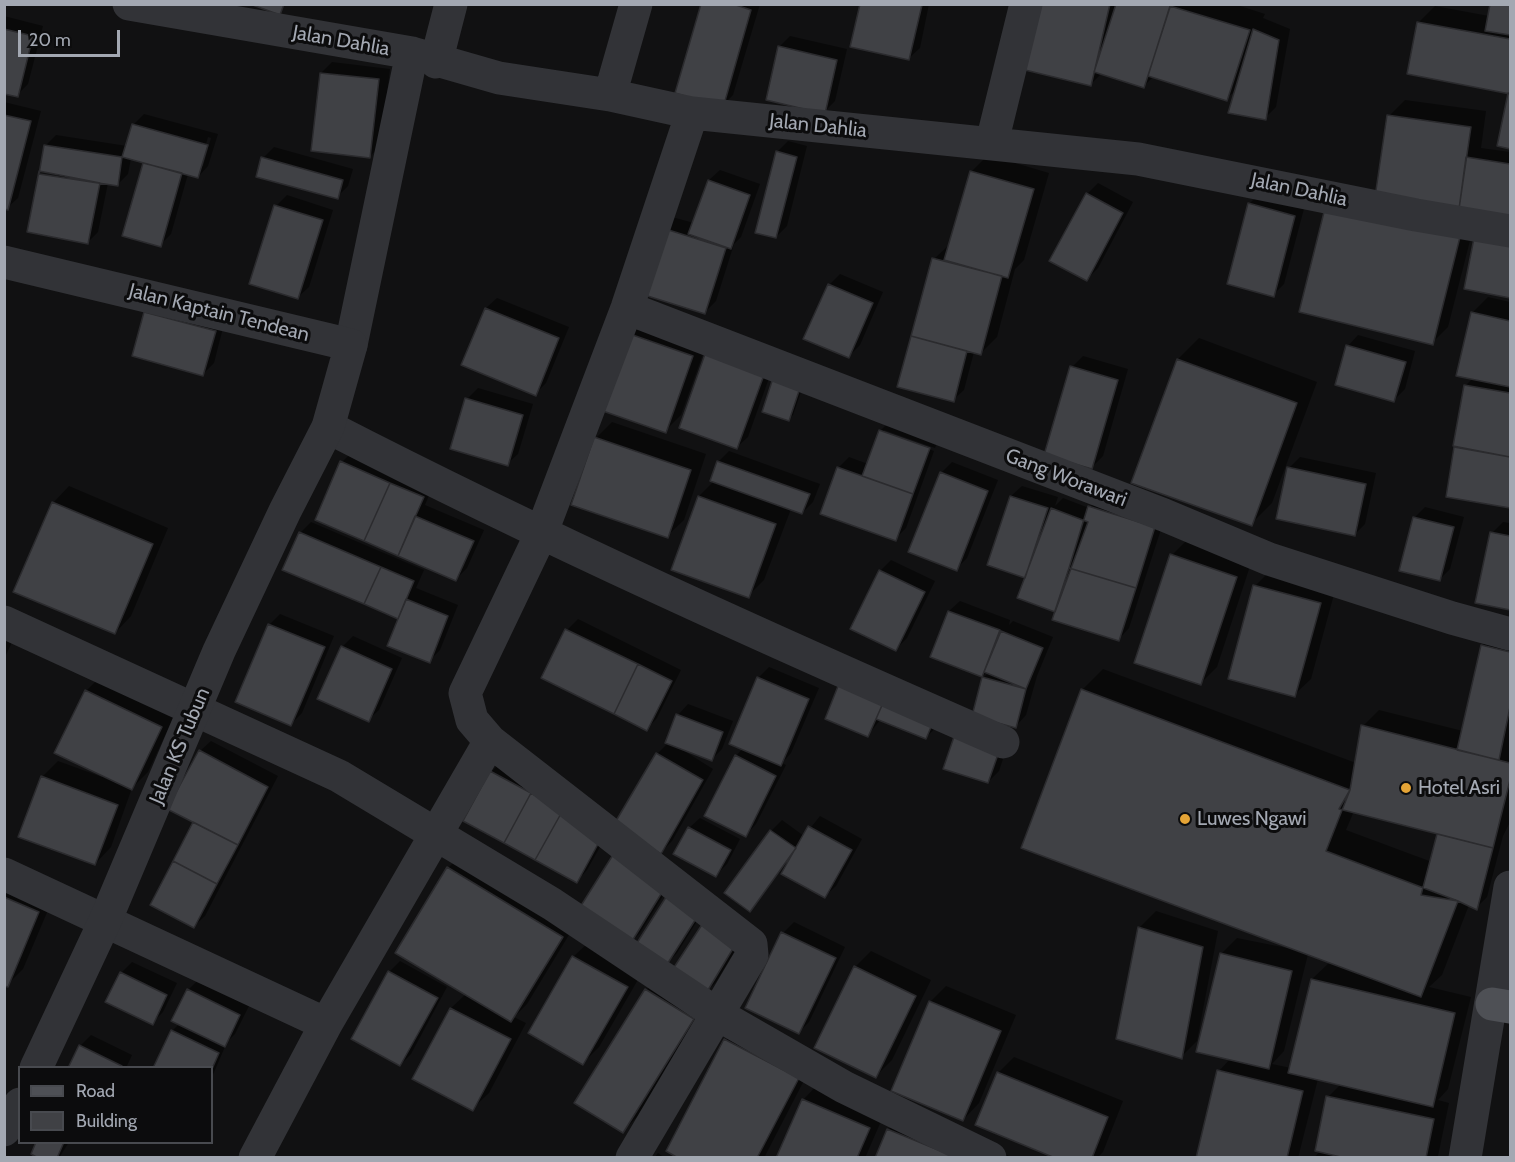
<!DOCTYPE html>
<style>
body{margin:0}
#map{position:relative;width:1515px;height:1162px;overflow:hidden;background:#111112;font-family:Cabin,sans-serif}
canvas{display:block}
.frame{position:absolute;inset:0;border:6px solid #a3a8b2;pointer-events:none}
.legend{position:absolute;left:18px;top:1066px;width:195px;height:78px;box-sizing:border-box;background:#0c0c0d;border:2px solid #484a4f;margin:0;padding:8px 10px;list-style:none;font-size:18px;color:#a3a8b2}
.legend li{display:flex;align-items:center;gap:12px;height:30px}
.legend b{width:30px;border:2px solid #484a4f}
.scale{position:absolute;left:18px;top:30px;width:102px;height:27px;box-sizing:border-box;border:3px solid #a3a8b2;border-top:0;padding-left:8px;font-size:18px;line-height:21px;white-space:nowrap;color:#a3a8b2;-webkit-text-stroke:4px #0c0c0d;paint-order:stroke}
</style>
<div id="map">
<canvas width="1515" height="1162"></canvas>
<div class="frame"></div>
<ul class="legend">
<li><b style="height:8px;background:#4e5055"></b>Road</li>
<li><b style="height:16px;background:#404145"></b>Building</li>
</ul>
<div class="scale">20 m</div>
</div>
<script>
const context = document.querySelector('canvas').getContext('2d');
context.lineJoin = 'round';
function fill(path, color) { context.fillStyle = color; context.fill(path, 'evenodd'); }
function strokePath(path, color, width, dash) { context.strokeStyle = color; context.lineWidth = width; context.lineCap = dash ? 'butt' : 'round'; context.setLineDash(dash || []); context.stroke(path); }
function label(font, color, halo, rows, align = 'center') {
  context.font = font + ' Cabin,sans-serif'; context.lineWidth = 6; context.setLineDash([]); context.textBaseline = 'middle'; context.strokeStyle = halo; context.fillStyle = color; for (const [text, x, y, turn = 0] of rows) {
    context.save(); context.translate(x, y); context.rotate((+turn || 0) * Math.PI / 180); context.textAlign = isNaN(turn) ? turn : align; if (halo) context.strokeText(text, 0, 0); context.fillText(text, 0, 0); context.restore();
  }
}
fill(new Path2D(`
 M702,4H760L733,95L722,106Z
 M861,4H929L920,48L909,58Z
 M1042,4H1234L1265,14L1263,18L1290,29L1276,107L1265,118L1237,89L1226,99L1154,76L1144,86L1102,73L1091,84Z
 M1491,4H1510V92L1409,73L1419,22L1435,6L1489,16Z
 M4,16L43,26L28,84L17,95L4,92Z
 M790,36L847,49L835,101L824,112L779,47Z
 M332,62L390,69L381,146L370,156L321,73Z
 M1510,93V147L1499,145Z
 M1405,100L1486,111L1481,148L1510,152V215L1475,221L1448,327L1432,343L1376,197L1389,116Z
 M4,102L41,111L18,198L7,208H4Z
 M144,114L218,134L208,166L198,177L188,174L171,234L160,245L124,235L145,162L131,158L128,174L117,185L108,183L98,232L87,243L45,146L56,135L127,146L133,125ZM208,137L211,138L203,166H200Z
 M788,141L807,146L787,226L776,237L777,152Z
 M274,147L353,169L348,186L337,197L263,158Z
 M988,155L1049,173L1024,260L1015,269L997,337L981,353L974,352L964,390L953,400L934,259L951,243L972,171Z
 M720,170L760,184L741,237L734,244L716,301L705,312L640,292L672,217L694,223L709,180Z
 M1098,183L1133,202L1098,268L1087,279V194Z
 M1260,193L1305,205L1284,284L1273,295L1249,204Z
 M287,195L333,210L309,287L298,297L276,206Z
 M1510,233V296L1466,288Z
 M840,274L883,292L860,345L849,356L829,285Z
 M1488,297L1510,302V506L1447,495L1466,385L1473,378L1472,313Z
 M497,298L569,327L546,383L535,394L463,365L486,308Z
 M146,312L225,320L214,363L203,374Z
 M645,318L708,340L681,415L665,431L628,334Z
 M1358,335L1415,351L1405,389L1394,400L1348,346Z
 M1199,338L1317,382L1272,503L1251,524L1178,359Z
 M1083,356L1128,369L1103,456L1092,467L1072,367Z
 M774,364L748,437L737,447L680,427Z
 M804,383L793,415L788,420L764,411Z
 M478,388L533,404L518,454L507,464L467,399Z
 M891,420L939,437L935,448L884,430V433L934,451L906,528L895,539L838,468L849,457L868,464L880,431Z
 M612,422L706,454L684,520L667,536L596,438Z
 M353,451L433,486L425,505L484,530L467,568L456,579L342,462Z
 M729,451L820,484L813,502L802,513L791,509L764,580L748,596L699,496L714,481L718,462Z
 M1300,457L1376,473L1365,524L1354,535L1289,468Z
 M952,462L998,480L967,558L956,569L941,473Z
 M69,486L168,528L131,616L115,633L53,503Z
 M1022,486L1058,497L1055,506L1063,498L1089,508L1101,496L1165,517L1129,628L1119,639L1057,611L1027,577L1011,496Z
 M1425,507L1464,517L1450,569L1440,579L1414,518Z
 M311,522L424,570L416,588L458,605L440,650L429,661L400,618L300,533Z
 M1503,522L1510,523V609L1477,601L1492,533Z
 M1188,539L1252,560L1217,667L1200,684L1172,555Z
 M891,560L935,581L907,638L896,649L852,628L880,571Z
 M1271,570L1336,587L1311,679L1294,695L1255,586Z
 M960,601L1010,620L1009,625L1013,621L1053,637L1037,676L1026,715L1016,726L983,678L990,671L982,676L949,611Z
 M280,614L334,636L302,713L291,724L269,625Z
 M578,619L681,670L657,718L647,729L543,677L567,630Z
 M4,624L18,630L4,659Z
 M1493,635L1510,639V822L1503,836L1487,897L1476,908L1469,905L1442,975L1429,987L1471,997L1448,1089L1438,1100L1449,1103L1438,1156L1314,1158L1320,1151L1328,1097L1341,1084L1318,1079L1298,1158H1197L1219,1071L1230,1059L1221,954L1237,938L1302,951L1082,690L1103,669L1356,763L1363,726L1379,710L1463,731L1482,646ZM1354,811L1439,833L1432,862L1346,830ZM1308,954L1330,962L1312,979L1291,1068L1272,1064L1284,1051Z
 M353,636L402,658L379,710L368,720L342,647Z
 M769,667L819,688L791,753L782,763L786,765L756,824L746,835L736,756L743,748L758,678Z
 M102,675L177,710L148,772L132,788L111,847L95,864L42,777L58,761L102,777L86,691Z
 M844,677L937,727L926,737L881,719L868,735Z
 M688,704L733,721L722,749L712,759L678,747L713,769L672,841L661,852L615,826L657,754L668,743L678,715Z
 M1012,732L999,771L988,782L945,768Z
 M211,741L278,776L205,916L194,926L200,751Z
 M502,761L614,822L587,870L577,881L491,772Z
 M820,816L862,839L836,886L825,896L786,864L750,910L771,831L782,820L804,836Z
 M700,818L740,839L727,864L716,875L689,828Z
 M464,852L578,920L527,1004L514,1017L526,1023L489,1093L472,1109L414,1078L451,1008L466,994L448,868Z
 M4,875L54,896L23,969L7,985L4,984Z
 M676,875L640,933L629,944L579,911Z
 M709,902L677,953L666,964L637,946Z
 M1156,911L1218,931L1197,1041L1181,1057L1117,1038L1140,927Z
 M794,922L845,947L809,1022L799,1032L783,933Z
 M747,931L716,982L705,993L673,972Z
 M590,941L643,971L599,1047L583,1063L573,957Z
 M871,951L931,980L892,1060L876,1076L855,967Z
 M400,961L447,987L411,1054L400,1065L389,972Z
 M132,962L177,983L163,1012L152,1023L121,973Z
 M663,974L709,1003L639,1115L623,1131L646,990Z
 M199,979L250,1004L235,1034L227,1042L212,1077V1068L172,1031L180,1023L188,990Z
 M946,986L1016,1015L979,1103L963,1120L930,1002Z
 M742,1024L814,1061L764,1158H681L726,1040Z
 M91,1035L132,1055L126,1068H69L80,1046Z
 M1014,1057L1123,1101L1103,1152L1097,1158H1059L998,1073Z
 M819,1083L885,1112L865,1158H777L803,1100Z
 M904,1113L1014,1158H876L888,1130Z
 M38,1142H69L59,1158H42Z
 M658,1153L665,1158H654Z`), '#0007');
const building = new Path2D(`
 M250,4H284L280,15Z
 M701,4H733L751,10L723,108L675,93Z
 M860,4L922,5L909,60L850,47Z
 M1041,4H1110L1091,86L1025,70Z
 M1116,4H1171L1144,88L1094,72Z
 M1490,4H1510V35L1485,31Z
 M1170,6L1250,30L1227,101L1148,76Z
 M1417,22L1510,39V94L1407,74Z
 M4,29L33,36L18,97L4,94Z
 M1253,29L1279,40L1266,120L1228,113Z
 M778,46L837,60L825,114L766,100Z
 M320,73L379,79L370,158L311,151Z
 M1508,93L1510,94V149L1497,146Z
 M4,115L31,121L8,210L4,209Z
 M1387,115L1471,127L1459,209L1375,197Z
 M132,124L208,145L198,178L122,157Z
 M44,145L122,157L118,186L39,174Z
 M776,151L797,157L776,238L755,233Z
 M261,157L343,180L338,199L256,177Z
 M1466,157L1510,164V217L1459,209Z
 M143,163L182,173L161,247L122,236Z
 M39,171L100,183L88,244L27,232Z
 M970,171L1034,189L1008,278L944,260Z
 M708,180L750,195L731,249L688,234Z
 M1086,193L1123,213L1087,281L1049,261Z
 M1248,203L1295,216L1274,297L1227,284Z
 M1326,204L1460,237L1433,345L1299,312Z
 M274,205L323,220L298,299L249,284Z
 M659,227L726,248L705,314L638,293Z
 M1474,238L1510,245V298L1464,289Z
 M932,258L1002,276L981,355L911,336Z
 M828,284L873,303L849,358L803,339Z
 M485,308L559,338L536,396L461,365Z
 M144,312L216,331L203,376L132,356Z
 M1471,312L1510,321V387L1456,376Z
 M627,333L693,356L666,433L600,410Z
 M911,336L967,351L954,402L897,387Z
 M1346,345L1406,362L1394,402L1335,385Z
 M705,354L764,375L737,449L679,428Z
 M1177,359L1297,403L1252,526L1131,483Z
 M1070,366L1118,380L1092,469L1044,455Z
 M773,378L800,388L789,421L762,412Z
 M1464,385L1510,393V457L1453,446Z
 M465,398L523,415L508,466L450,449Z
 M879,430L930,448L913,494L862,476Z
 M594,437L691,470L668,538L571,505Z
 M1454,447L1510,457V508L1446,497Z
 M340,461L390,483L364,541L315,520Z
 M717,461L810,494L802,514L710,481Z
 M837,467L913,494L896,541L820,514Z
 M1287,467L1366,484L1355,536L1276,519Z
 M940,472L988,491L957,571L908,552Z
 M390,483L424,497L398,556L364,541Z
 M698,496L776,524L749,598L671,570Z
 M1010,496L1048,508L1025,578L987,565Z
 M52,502L153,544L115,634L13,592Z
 M1088,506L1155,527L1136,588L1069,568Z
 M1051,508L1088,522L1055,612L1017,598Z
 M415,516L474,541L456,581L398,556Z
 M1413,517L1454,527L1440,581L1399,571Z
 M299,532L381,567L364,604L282,570Z
 M1490,532L1510,536V610L1475,603Z
 M1170,554L1237,577L1201,685L1134,663Z
 M381,567L414,581L398,619L364,604Z
 M1069,568L1136,588L1119,641L1052,620Z
 M879,570L925,592L896,651L850,629Z
 M1253,585L1321,603L1295,697L1228,679Z
 M406,599L448,616L430,663L387,646Z
 M948,611L1000,630L982,677L930,657Z
 M268,624L325,647L291,726L235,702Z
 M565,629L638,664L614,714L541,678Z
 M1001,631L1043,648L1026,689L984,672Z
 M1481,645L1510,652V707L1499,760L1457,750Z
 M341,646L392,669L369,722L317,699Z
 M638,664L672,681L647,731L614,714Z
 M842,676L887,694L868,737L825,719Z
 M757,677L809,699L781,766L729,744Z
 M982,677L1026,689L1016,728L972,716Z
 M1081,689L1350,790L1326,851L1458,901L1421,997L1021,848Z
 M85,690L162,727L132,790L54,753Z
 M887,694L936,715L926,739L876,719Z
 M676,714L723,732L712,761L665,743Z
 M1361,725L1510,763V780L1493,848L1339,809L1350,790Z
 M957,728L1002,743L988,783L943,769Z
 M199,750L268,787L238,845L167,809Z
 M656,753L703,780L661,854L613,826Z
 M735,755L776,776L746,837L704,816Z
 M490,771L531,793L504,843L463,821Z
 M41,776L118,805L95,865L18,837Z
 M531,793L563,810L535,860L504,843Z
 M563,810L604,833L577,883L535,860Z
 M193,822L238,845L217,884L173,861Z
 M808,826L852,850L825,898L781,874Z
 M688,827L731,850L716,877L673,854Z
 M770,830L796,848L750,912L724,893Z
 M1437,834L1493,848L1477,910L1458,901L1421,895Z
 M616,850L666,886L629,946L577,912Z
 M173,861L217,884L194,928L150,905Z
 M447,867L563,937L511,1022L395,953Z
 M668,894L699,914L666,966L635,946Z
 M4,897L39,912L8,987L4,986Z
 M705,920L737,942L705,995L671,972Z
 M1138,927L1203,947L1182,1059L1116,1039Z
 M781,932L836,958L799,1034L745,1008Z
 M1220,953L1292,971L1269,1069L1196,1052Z
 M572,956L628,987L583,1065L528,1033Z
 M854,966L916,996L876,1078L814,1048Z
 M388,971L438,998L400,1066L351,1039Z
 M120,972L167,995L153,1025L105,1002Z
 M1311,979L1455,1013L1433,1107L1288,1073Z
 M187,989L240,1015L225,1047L171,1021Z
 M645,989L694,1019L623,1133L574,1103Z
 M929,1001L1001,1031L963,1121L891,1091Z
 M450,1008L511,1039L473,1111L412,1079Z
 M171,1030L219,1053L212,1069L153,1068Z
 M724,1039L799,1078L757,1158H678L666,1151Z
 M79,1045L122,1066L121,1068H68Z
 M1217,1070L1303,1091L1287,1158H1196Z
 M997,1072L1108,1117L1092,1158H1055L975,1125Z
 M1326,1096L1434,1119L1426,1158H1345L1315,1151Z
 M802,1099L870,1128L857,1158H776Z
 M887,1129L958,1158H875Z
 M36,1142H64L57,1158H38L31,1154Z`);
fill(building, '#404145');
strokePath(building, '#2b2b2e', 1.5);
strokePath(new Path2D(`
 M129,4L412,53L499,78L610,95L692,113L1138,159L1416,215L1510,231
 M436,62L451,4
 M610,95L636,4
 M992,142L1026,4
 M627,308L1164,515L1269,559L1452,618L1510,634
 M351,345L412,53
 M328,427C549,541 775,642 1003,742
 M4,622L339,776L552,904L717,1014L844,1087L990,1158
 M4,874L326,1024
 M255,1158L326,1024L490,741
 M632,1158L752,955L751,944L490,741L472,720L465,693L541,534L627,308L692,113`), '#323337', 33);
strokePath(new Path2D(`
 M4,262L351,345L328,427L285,511L219,651L105,921L36,1068
 M4,1130L20,1104
 M1465,1158L1510,887`), '#323337', 33);
strokePath(new Path2D(`
 M1492,1004L1510,1007`), '#4e5055', 33);
for (const [x, y, r, color] of [
 [1406,788,6,"#e5a436"],
 [1185,819,6,"#e5a436"]
]) { const dot = new Path2D(); dot.arc(x, y, r, 0, 2 * Math.PI); context.fillStyle = color; context.fill(dot); strokePath(dot, '#0c0c0d', 2); }
label('20px', '#a3a8b2', '#0c0c0d', [
 ["Jalan Dahlia",341,41,10],
 ["Jalan Dahlia",818,126,6],
 ["Jalan Dahlia",1299,190,12],
 ["Jalan Kaptain Tendean",219,313,14],
 ["Gang Worawari",1066,478,21],
 ["Jalan KS Tubun",180,746,-67]
]);
label('20px', '#a3a8b2', '#0c0c0d', [
 ["Hotel Asri",1418,788],
 ["Luwes Ngawi",1197,819]
], 'left');
</script>
